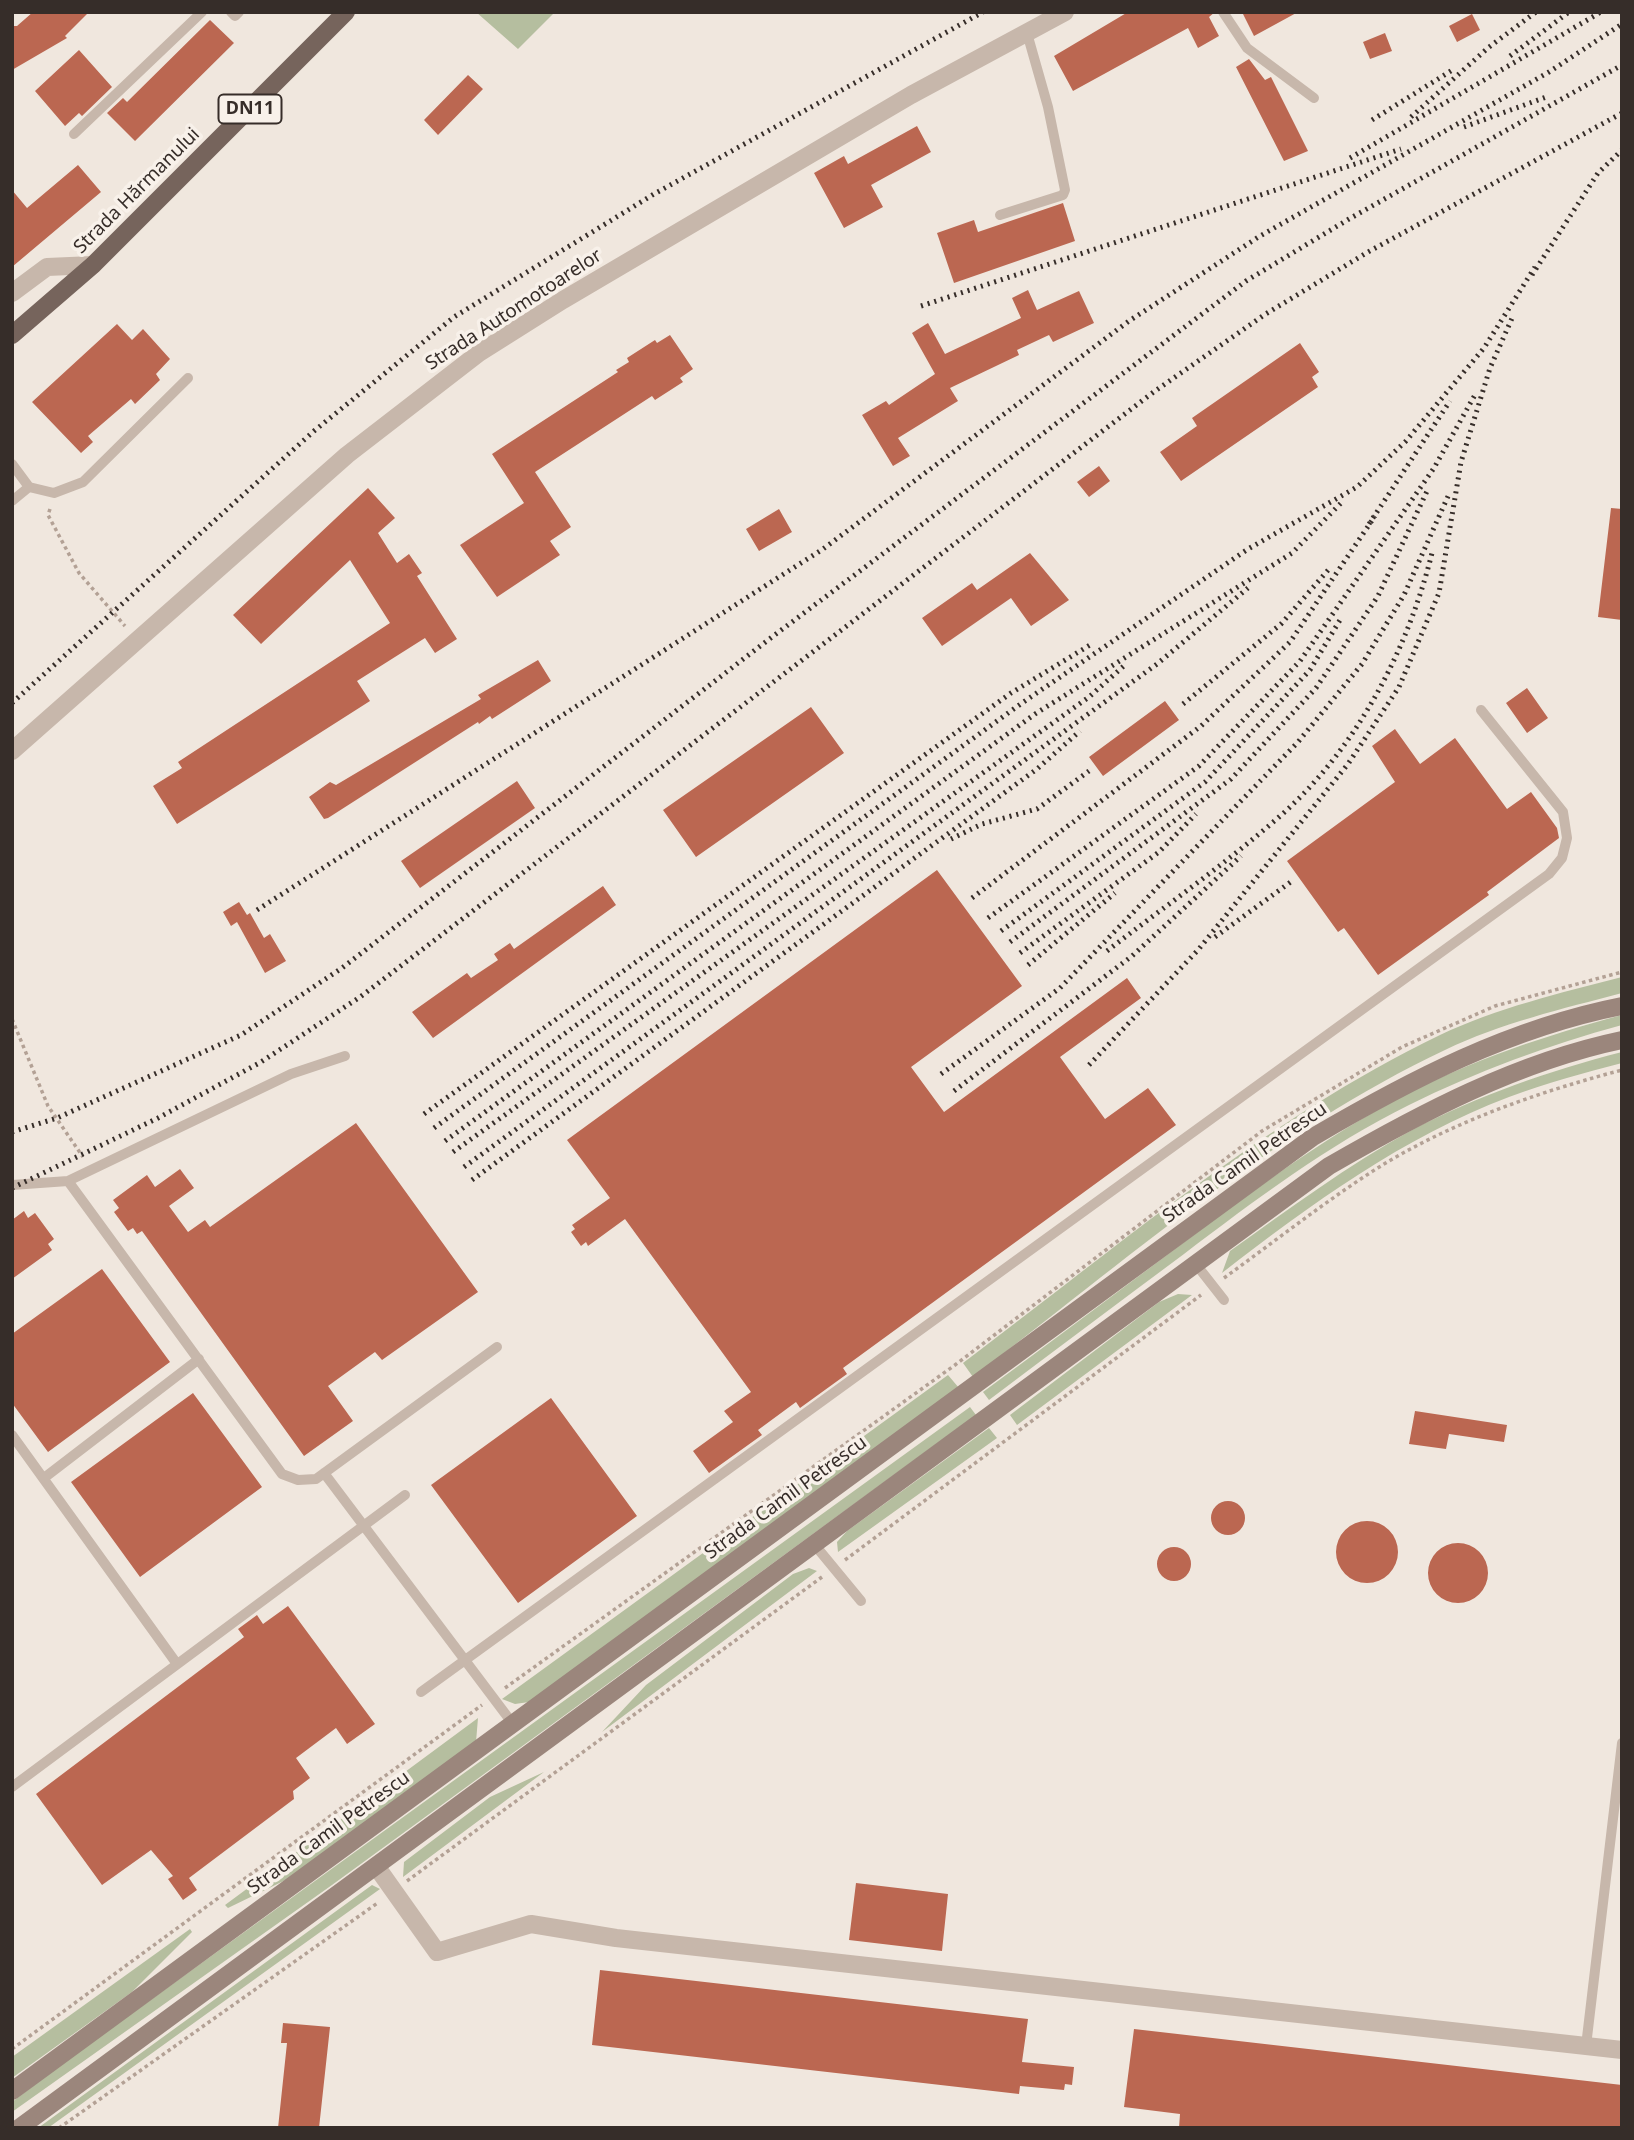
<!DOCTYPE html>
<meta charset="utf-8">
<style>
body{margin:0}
#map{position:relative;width:1634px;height:2140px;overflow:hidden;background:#f0e7de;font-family:"Noto Sans",sans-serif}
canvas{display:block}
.frame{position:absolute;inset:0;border:14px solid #362d29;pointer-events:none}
</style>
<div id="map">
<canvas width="1634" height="2140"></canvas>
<div class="frame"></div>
</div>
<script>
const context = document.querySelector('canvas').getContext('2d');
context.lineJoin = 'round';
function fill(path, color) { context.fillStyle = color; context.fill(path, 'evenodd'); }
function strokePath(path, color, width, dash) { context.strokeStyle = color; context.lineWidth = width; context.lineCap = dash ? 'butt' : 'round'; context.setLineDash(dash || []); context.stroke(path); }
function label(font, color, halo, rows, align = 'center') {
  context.font = font + ' "Noto Sans",sans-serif'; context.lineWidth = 7; context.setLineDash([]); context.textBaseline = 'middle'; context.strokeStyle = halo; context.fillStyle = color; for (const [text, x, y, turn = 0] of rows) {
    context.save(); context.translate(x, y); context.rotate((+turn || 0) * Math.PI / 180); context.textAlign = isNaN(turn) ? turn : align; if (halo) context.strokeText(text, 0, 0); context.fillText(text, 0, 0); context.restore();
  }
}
fill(new Path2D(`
 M476,12H555L518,49Z
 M1622,977V993C1562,1009 1501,1023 1445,1050C1273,1131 1123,1263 973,1377L963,1363C1116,1248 1266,1119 1440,1035C1497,1008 1560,993 1622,977Z
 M1622,1015V1025C1548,1045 1478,1071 1409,1105C1328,1145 1255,1200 1184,1254C1119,1302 1054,1351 989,1400L983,1392C1049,1343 1114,1295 1179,1246C1251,1192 1323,1138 1403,1096C1472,1060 1547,1035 1622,1015Z
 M1622,1052V1063C1584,1073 1546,1083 1509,1097C1403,1137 1311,1204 1222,1273L1230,1251C1289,1209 1348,1165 1412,1130C1479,1095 1549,1071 1622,1052Z
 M1178,1294L1192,1295L1017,1425L1010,1415L1159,1302Z
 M948,1375L959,1388L529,1702L515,1704L502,1699Z
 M970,1407L976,1415L332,1885L12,2112V2102L62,2064Z
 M989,1428L997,1438L838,1552L837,1542L847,1531Z
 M809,1568L817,1571L602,1732L646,1685L793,1574Z
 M478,1718L476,1742L300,1873L228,1908L225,1905Z
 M544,1772L403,1877L404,1862L490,1797Z
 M372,1885L380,1889L48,2128H38Z
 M190,1929L192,1932L132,1992L12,2078V2057Z`), '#b5be9f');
fill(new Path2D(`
 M33,12H89L65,36L67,38L12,70V26H17Z
 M1128,12H1215L1209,17L1219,36L1198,48L1188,28L1073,91L1054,56Z
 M1242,12H1298L1254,36Z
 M1472,14L1480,30L1457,42L1449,26Z
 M210,20L234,43L135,141L107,113L123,98L127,102Z
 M1385,33L1392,51L1370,59L1363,42Z
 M79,50L112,87L82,116L79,113L65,126L35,91Z
 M1249,59L1265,80L1271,77L1308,151L1284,161L1236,67Z
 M468,75L483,89L438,135L424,120Z
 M917,126L931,152L871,185L883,207L844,228L814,173L844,156L848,164Z
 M78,165L101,192L12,267V190L27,208Z
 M1063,203L1075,241L954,283L937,233L974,220L978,232Z
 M1028,290L1037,310L1079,291L1094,323L1053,342L1049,335L1017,350L1019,355L950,388L958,401L898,438L910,456L893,466L862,415L886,401L889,405L935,374L912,333L928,323L945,354L1021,318L1012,298Z
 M117,324L132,340L143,329L170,359L156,374L160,380L135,404L131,399L88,436L93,442L81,453L32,402Z
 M670,335L693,369L680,378L683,382L655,400L652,396L535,472L571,527L550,541L560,555L497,597L460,545L524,503L492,454L618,372L616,370L629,362L627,358L655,340L657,343Z
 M1300,343L1319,372L1312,377L1318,387L1181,481L1160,452L1197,426L1192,418Z
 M1099,466L1110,481L1089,497L1077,482Z
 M368,488L395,518L378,533L397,563L409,554L422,573L417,576L457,639L435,653L425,638L357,681L370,701L177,824L153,786L182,768L178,762L390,623L350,560L261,644L233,615Z
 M1611,508L1622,509V620L1598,617Z
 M779,509L792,532L759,551L746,529Z
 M1030,553L1069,600L1031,626L1011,598L942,646L922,618L972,583L977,590Z
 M538,660L551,681L492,719L490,716L479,724L478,722L328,818L324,819L309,797L330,782L336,785L481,699L478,695Z
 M1527,688L1548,718L1527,733L1506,703Z
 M1165,701L1179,720L1103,776L1089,757Z
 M811,707L844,753L696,857L663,810Z
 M1395,729L1420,764L1455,738L1507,809L1531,792L1557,828L1559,838L1487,892L1489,895L1378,975L1344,928L1338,932L1287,861L1395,782L1372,746Z
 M517,781L535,808L420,888L401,861Z
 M937,870L1022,986L911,1067L944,1112L1127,978L1141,998L1060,1057L1105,1119L1148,1088L1176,1125L843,1368L847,1374L800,1408L796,1402L758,1430L762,1435L709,1473L693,1451L733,1422L724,1411L751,1392L625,1219L588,1246L586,1242L581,1246L571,1232L575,1229L572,1225L610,1198L567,1140Z
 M603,886L616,905L433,1038L412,1012L467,973L471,978L498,960L494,954L510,943L514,949Z
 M239,902L247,915L250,913L264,938L270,934L286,961L265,973L237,922L231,926L223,912Z
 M356,1123L478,1292L382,1360L375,1352L328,1386L353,1421L304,1456L142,1231L137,1234L133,1228L128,1231L114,1212L119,1208L113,1200L147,1175L155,1187L180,1169L194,1188L169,1206L188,1232L205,1220L210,1227Z
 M24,1211L28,1218L35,1213L54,1239L48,1244L52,1250L12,1279V1220Z
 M102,1269L170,1362L48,1452L12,1403V1334Z
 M193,1393L262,1487L140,1577L71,1482Z
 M551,1398L637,1516L518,1603L431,1485Z
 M1415,1411L1507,1425L1504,1442L1449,1434L1446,1449L1409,1444Z
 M1211 1518a17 17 0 1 1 34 0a17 17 0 1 1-34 0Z
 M1336 1552a31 31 0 1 1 62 0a31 31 0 1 1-62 0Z
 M1428 1573a30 30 0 1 1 60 0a30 30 0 1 1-60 0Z
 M1157 1564a17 17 0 1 1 34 0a17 17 0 1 1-34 0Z
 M288,1606L375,1724L347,1744L336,1728L296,1758L310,1778L293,1791L294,1799L189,1878L197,1890L183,1900L168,1879L173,1876L151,1850L102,1885L36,1794L244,1637L238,1629L257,1615L263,1624Z
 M856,1883L948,1894L942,1951L849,1940Z
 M600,1970L1028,2019L1022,2062L1074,2067L1072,2085L1065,2084L1064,2090L1020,2086L1019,2094L592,2045Z
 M283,2023L330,2027L319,2128H278L287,2043H281Z
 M1134,2029L1622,2085V2128H1179L1180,2114L1124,2107Z`), '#bb6751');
strokePath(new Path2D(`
 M50,509L48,515L79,573L125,626
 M12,1019L48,1106L83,1157
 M1224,1278C1274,1242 1323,1203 1376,1169C1449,1123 1538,1092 1622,1070
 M845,1560L1201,1295
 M505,1688L955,1365L1262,1131L1402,1047L1495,1006L1622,972
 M407,1881L822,1577
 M12,2049L482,1705
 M59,2128L379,1902`), '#b3a195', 3.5, [3.5, 3.5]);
strokePath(new Path2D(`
 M231,12L235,16L239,12
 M1223,12L1247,48L1314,98
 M74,134L202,12
 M1000,215L1063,195L1065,190L1048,107L1027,33
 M12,464L29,487L12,501
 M29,487L54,493L83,482L188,378
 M68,1181L282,1474L298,1480L316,1479L497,1347
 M12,1185L68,1181L291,1074L345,1056
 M1195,1263L1224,1300
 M12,1435L177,1664
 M324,1473L513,1724
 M44,1478L199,1359
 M814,1544L861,1601
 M421,1692L1549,874L1562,858L1567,838L1563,812L1481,710
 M12,1787L405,1495
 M1586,2046L1622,1743`), '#c7b7ab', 10);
strokePath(new Path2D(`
 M12,293L47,267L93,265
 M12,751L347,455L479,353L563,300L911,95L1065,12
 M376,1866L437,1952L531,1924L616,1938L1622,2050`), '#c7b7ab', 18);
strokePath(new Path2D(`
 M12,2091L1313,1137C1410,1080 1510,1028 1622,1006
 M19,2128L1329,1166C1421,1113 1517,1062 1622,1040`), '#9b867c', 18);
strokePath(new Path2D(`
 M12,335L93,265L346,12`), '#76645c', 18);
strokePath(new Path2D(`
 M1510,56L1569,12
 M1411,117L1489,47L1536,12
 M1372,120L1454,69
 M1464,127L1549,96
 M1350,158L1601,12
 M1532,275L1598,173L1622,150
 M921,306L1401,149
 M1369,524L1450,401
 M12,703L314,431L454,317L654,194L983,12
 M1183,704L1281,624L1330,568
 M951,839L982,824L1037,809L1089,771
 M972,898L1201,726L1290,642L1375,516
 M257,910L823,549L1129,321L1260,236L1549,72L1622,24
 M988,918L1199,766L1300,661L1434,468L1476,393
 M1001,931L1205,782L1310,670L1340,620
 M1215,937L1292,881
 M1010,942L1231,779L1316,688L1378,596L1428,489
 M1107,951C1164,907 1224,865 1279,817C1357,749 1409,648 1433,549
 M1020,953L1159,852L1196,814
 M1028,965L1115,893
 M1089,1065L1198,950L1348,764L1399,687L1439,593L1461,462L1490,368L1513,316
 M941,1074L1060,988L1298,742L1362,664L1404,595L1449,494
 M954,1091L1132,956L1241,856
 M424,1114L1011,693L1090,645
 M434,1128L1022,703L1248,549L1357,487L1406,441L1484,348L1535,267
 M12,1132L57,1118L241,1035L342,968L772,637L1246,281L1349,219L1622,65
 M445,1141L1035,714L1292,553L1342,502
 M453,1152L1089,697L1126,664
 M464,1167L1157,664L1248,588
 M472,1180L1037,769L1080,731
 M12,1188L158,1118L261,1062L360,997L1155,391L1264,315L1368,252L1622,113`), '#362d29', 5, [2, 5]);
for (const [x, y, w] of [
 [250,109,63]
]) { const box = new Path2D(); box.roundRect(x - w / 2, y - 14.5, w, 29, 5); context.fillStyle = '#f8f1ea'; context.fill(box); strokePath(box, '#362d29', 2); }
label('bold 18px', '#362d29', null, [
 ["DN11",250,109]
]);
label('19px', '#362d29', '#f8f1ea', [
 ["Strada Hărmanului",137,191,-45],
 ["Strada Automotoarelor",514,310,-33],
 ["Strada Camil Petrescu",1245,1163,-35],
 ["Strada Camil Petrescu",786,1498,-36],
 ["Strada Camil Petrescu",329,1833,-36]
]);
</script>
